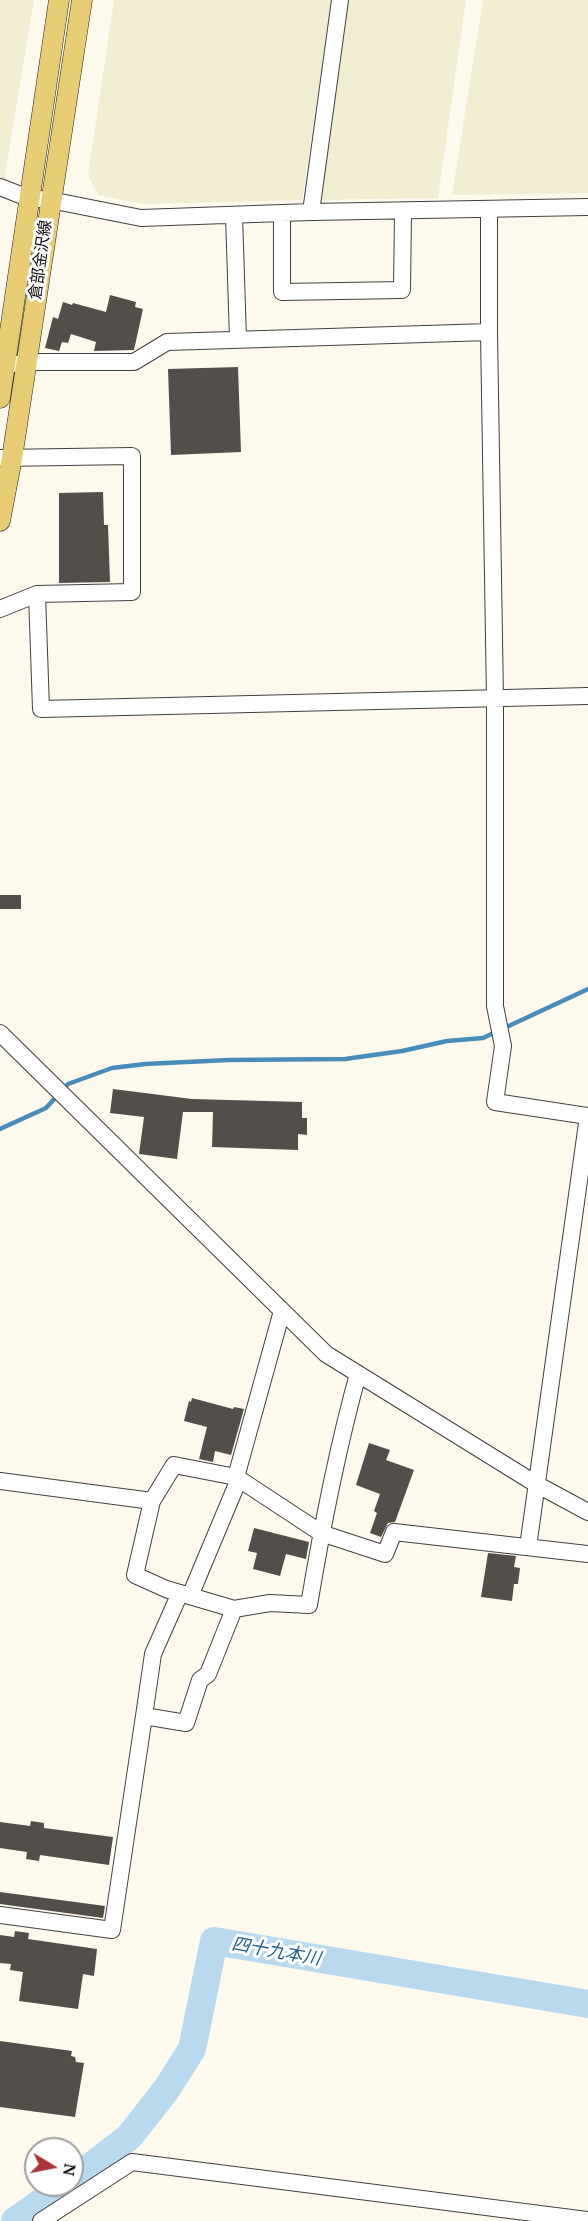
<!DOCTYPE html>
<meta charset="utf-8">
<style>
body{margin:0}
#map{position:relative;width:588px;height:2221px;overflow:hidden;background:#fdfaed;font-family:"PT Serif",serif}
canvas{display:block}
.north{position:absolute;left:24px;top:2137px;width:60px;height:60px;box-sizing:border-box;background:#fff;border:2px solid #9e9e9e;border-radius:50%;rotate:100deg;font-size:16px;font-weight:700;line-height:24px;text-align:center;color:#0c0c0c}
.north::after{content:'';display:block;margin:auto;width:21px;height:27px;background:#aa363a;clip-path:polygon(50% 0,100% 100%,50% 72%,0 100%)}
</style>
<div id="map">
<canvas width="588" height="2221"></canvas>
<div class="north">N</div>
</div>
<script>
const context = document.querySelector('canvas').getContext('2d');
context.lineJoin = 'round';
function fill(path, color) { context.fillStyle = color; context.fill(path, 'evenodd'); }
function strokePath(path, color, width, dash) { context.strokeStyle = color; context.lineWidth = width; context.lineCap = dash ? 'butt' : 'round'; context.setLineDash(dash || []); context.stroke(path); }
function label(font, color, halo, rows, align = 'center') {
  context.font = font + ' "PT Serif","Noto Sans JP",serif'; context.lineWidth = 6; context.setLineDash([]); context.textBaseline = 'middle'; context.strokeStyle = halo; context.fillStyle = color; for (const [text, x, y, turn = 0] of rows) {
    context.save(); context.translate(x, y); context.rotate((+turn || 0) * Math.PI / 180); context.textAlign = isNaN(turn) ? turn : align; if (halo) context.strokeText(text, 0, 0); context.fillText(text, 0, 0); context.restore();
  }
}
fill(new Path2D(`
 M0,0H34L4,182H0Z
 M114,0H332L302,200L143,204L98,195L88,175Z
 M347,0H466L438,198L319,200Z
 M483,0H588V193L452,195Z`), '#f0edd0');
strokePath(new Path2D(`
 M0,1129L46,1108L68,1084L112,1068L145,1064L228,1060L345,1059L402,1051L447,1041L483,1038L588,989`), '#488cbc', 4.5);
strokePath(new Path2D(`
 M72,2181L129,2137L166,2090L192,2049L214,1941L588,2004
 M15,2221L66,2185`), '#b8d9ee', 28);
fill(new Path2D(`
 M110,295L136,302L135,307L143,309L134,350L94,351L96,342L71,334L68,343L62,342L59,351L45,348L53,317L58,319L63,302L72,305L73,303L106,312Z
 M238,367L241,452L171,455L168,369Z
 M103,492L104,525H108L110,582L59,583V493Z
 M0,895H21V909H0Z
 M113,1089L192,1099L302,1102V1118H307V1135L298,1134V1150L212,1147L213,1112H183L177,1159L139,1154L144,1117L110,1113Z
 M192,1398L233,1409L234,1407L244,1409L231,1455L215,1451L213,1462L199,1459L207,1427L184,1421L189,1401L191,1402Z
 M369,1443L390,1450L386,1460L414,1470L395,1522L388,1523L381,1537L370,1533L377,1513L374,1511L380,1494L356,1485Z
 M254,1528L309,1542L306,1559L286,1554L280,1576L253,1569L257,1553L248,1551Z
 M488,1553L516,1556L514,1567L520,1568L518,1584H514L512,1601L481,1597Z
 M31,1821L44,1823V1828L113,1837L109,1865L40,1855L39,1861L26,1859L27,1852L0,1848V1822L30,1826Z
 M0,1892L105,1906L103,1918L0,1904Z
 M15,1931L29,1933L28,1939L97,1949L94,1976L83,1974L78,2009L19,2001L23,1972L10,1970L11,1964L0,1963V1935L14,1937Z
 M0,2041L72,2051L71,2056L75,2057L76,2062L84,2063L75,2117L0,2107Z`), '#534e4a');
const minor = new Path2D(`
 M0,187L28,198L50,200L141,218L311,212L588,207
 M489,209V332L495,699V1006L503,1046L495,1102L588,1116L528,1547
 M311,212L340,0
 M282,213V292L402,290L403,212
 M234,215L238,339
 M16,364L27,362H134L167,342L489,332
 M0,458L132,456V592L37,594
 M0,609L37,594L41,709L588,696
 M0,1033L326,1354L536,1484L588,1512
 M236,1477L282,1311
 M0,1481L152,1501L174,1465L236,1477L321,1533L385,1554L394,1532L588,1554
 M152,1501L135,1575L166,1589L234,1609L270,1603L309,1605C322,1527 337,1450 358,1374
 M180,1593L153,1654L144,1716L186,1723L200,1680L208,1674L234,1609
 M190,1596L239,1479
 M0,1915L112,1930L144,1716
 M41,2221L132,2162L588,2220`);
const major = new Path2D(`
 M0,398L59,0
 M0,521L12,458L82,0`);
strokePath(minor, '#3f3f3f', 18);
strokePath(major, '#1d1d1d', 21);
strokePath(minor, '#fff', 16);
strokePath(major, '#e7cc73', 20);
label('16px', '#0c0c0c', '#fff', [
 ["倉部金沢線",41,260,-82]
]);
label('italic 18px', '#255f8e', '#fff', [
 ["四十九本川",276,1952,10]
]);
</script>
